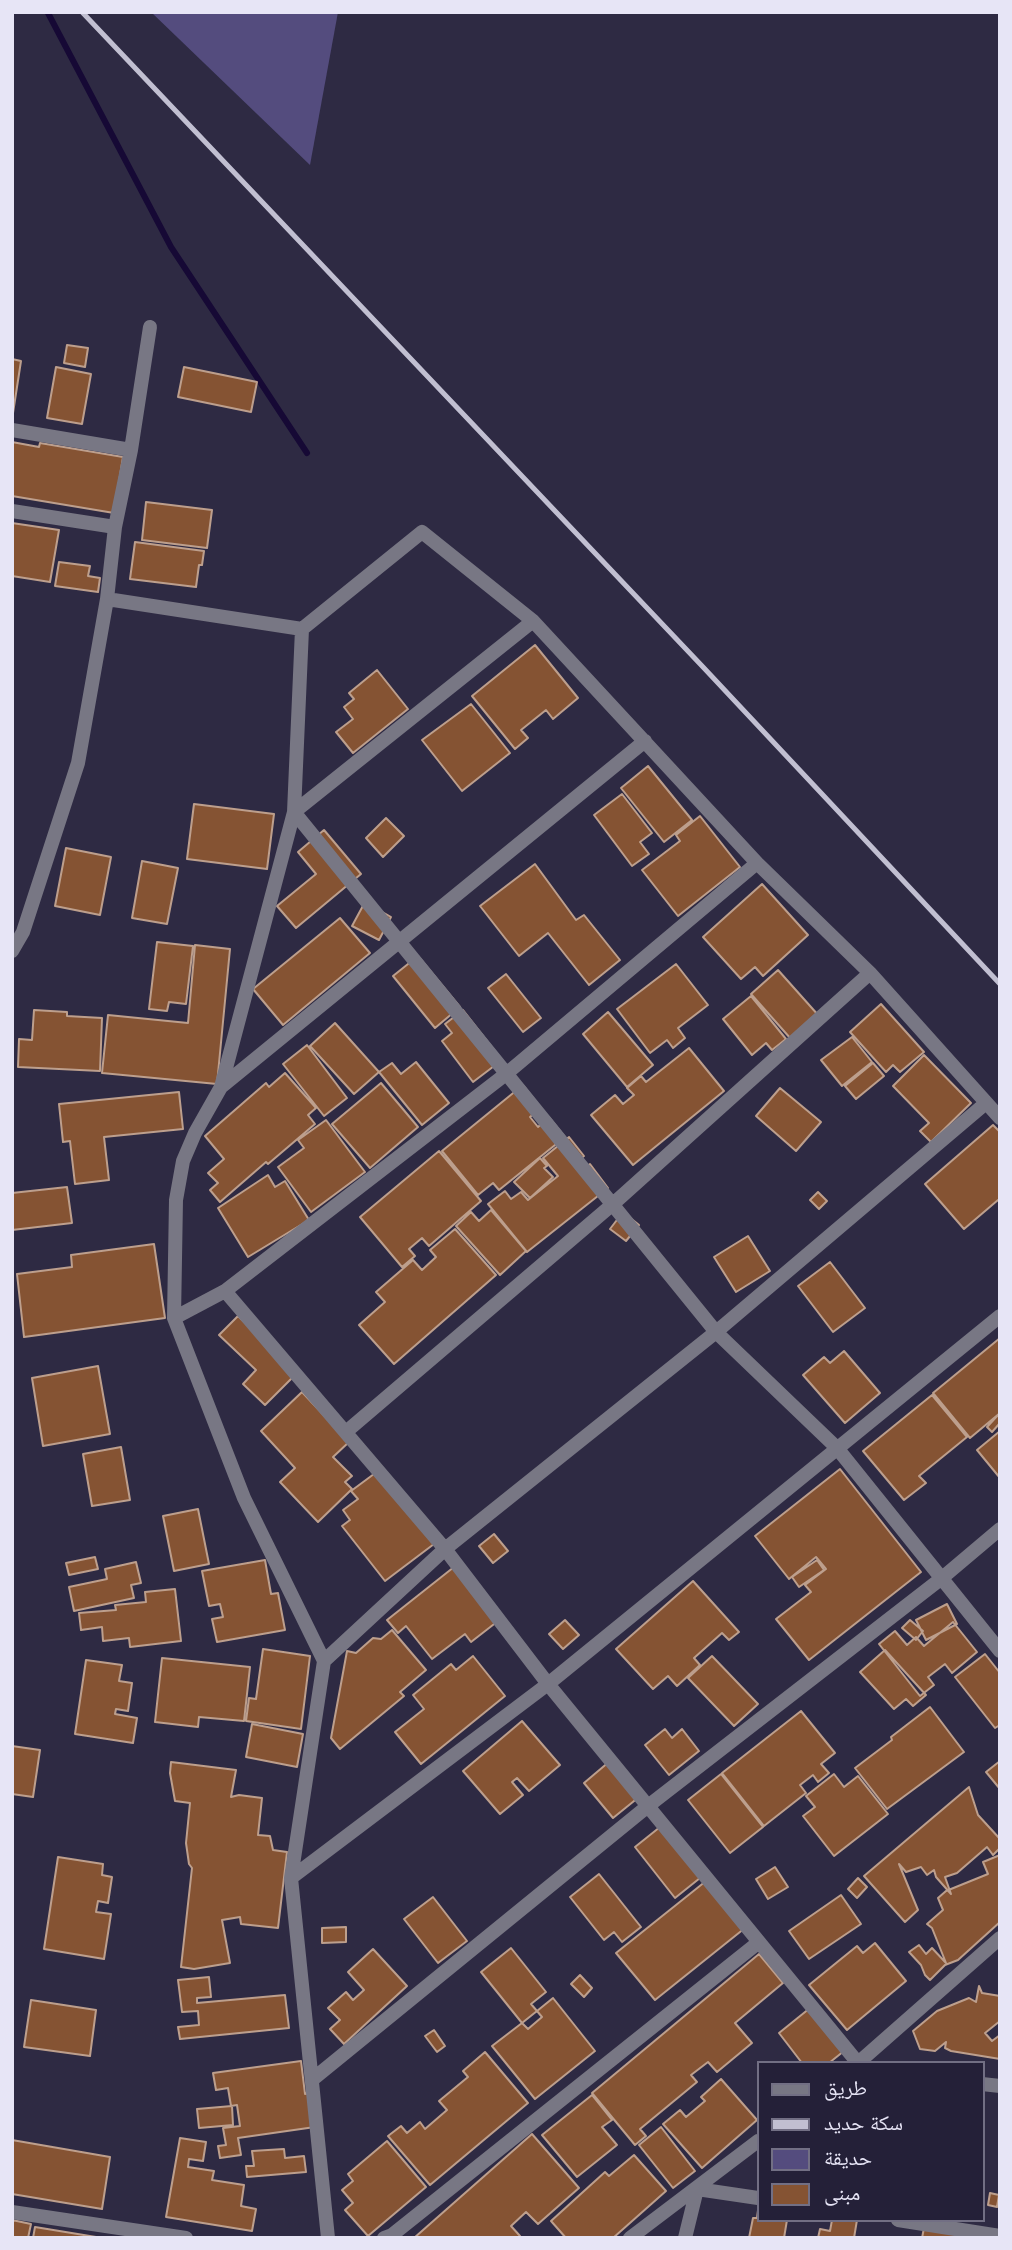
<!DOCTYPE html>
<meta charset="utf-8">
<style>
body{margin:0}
#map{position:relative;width:1012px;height:2250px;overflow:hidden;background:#2e2a43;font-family:Poppins,"Noto Naskh Arabic",sans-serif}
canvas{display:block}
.frame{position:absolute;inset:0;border:14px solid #e7e5f6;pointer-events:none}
.legend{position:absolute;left:757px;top:2061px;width:228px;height:161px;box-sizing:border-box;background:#242038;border:2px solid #726f84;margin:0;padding:9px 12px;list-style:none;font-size:21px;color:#e7e5f6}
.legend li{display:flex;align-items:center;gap:14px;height:35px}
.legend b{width:35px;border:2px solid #726f84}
</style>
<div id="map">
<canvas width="1012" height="2250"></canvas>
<div class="frame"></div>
<ul class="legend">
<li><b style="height:9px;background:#787784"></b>طريق</li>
<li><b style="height:9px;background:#c1bfd1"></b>سكة حديد</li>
<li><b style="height:19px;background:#544c7e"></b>حديقة</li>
<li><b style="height:19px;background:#855333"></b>مبنى</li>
</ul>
</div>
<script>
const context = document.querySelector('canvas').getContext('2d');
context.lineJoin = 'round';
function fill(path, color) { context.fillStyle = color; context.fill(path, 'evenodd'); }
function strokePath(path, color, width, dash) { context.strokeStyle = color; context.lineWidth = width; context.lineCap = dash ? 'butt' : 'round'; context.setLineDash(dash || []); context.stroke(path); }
fill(new Path2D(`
 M151,12H338L310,165Z`), '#544c7e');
strokePath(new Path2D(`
 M48,13L171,247L307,453`), '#160935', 6);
const building = new Path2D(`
 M67,345L88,348L85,367L64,363Z
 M12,359L21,361L13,413H12Z
 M56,367L91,374L82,424L47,418Z
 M184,367L257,382L251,412L178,397Z
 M12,442L39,447L40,443L123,457L114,513L12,496Z
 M146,502L212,510L207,548L142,540Z
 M12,523L59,530L50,582L12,576Z
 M135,542L204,551L202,565H199L196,587L130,579Z
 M59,562L90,566L88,576L100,578L98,592L55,586Z
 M535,645L578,698L553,719L546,710L521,730L528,738L515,749L472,696Z
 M377,670L408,709L353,753L336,732L353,719L344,707L354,699L349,693Z
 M471,704L510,753L462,791L422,740Z
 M648,766L692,820L664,842L621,788Z
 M622,794L652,833L640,842L649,854L632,866L594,815Z
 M194,804L274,814L267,869L187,859Z
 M700,816L740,867L678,916L642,870L680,841L676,835Z
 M386,818L404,836L383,857L366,838Z
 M324,830L361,874L296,928L277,906L316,874L298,852Z
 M66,848L111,857L100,915L55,906Z
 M142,861L178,868L167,924L132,918Z
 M535,864L576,920L584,915L620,960L589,985L548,933L519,956L480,906Z
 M762,884L808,935L763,976L755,967L741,979L703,937Z
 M365,902L391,917L379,940L352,926Z
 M340,918L370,953L283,1025L253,989Z
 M157,942L193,946L186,1004L169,1002L167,1011L149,1009Z
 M195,945L230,949L217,1084L102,1073L108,1015L188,1023Z
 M418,956L460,1007L435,1028L393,976Z
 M676,964L708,1005L678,1028L685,1038L673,1048L667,1040L650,1053L617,1009Z
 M778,970L819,1016L791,1039L751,994Z
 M506,974L541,1018L523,1032L488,988Z
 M751,996L786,1039L772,1050L766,1043L752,1055L723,1019Z
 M881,1004L924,1052L900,1072L893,1065L886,1072L850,1032Z
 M34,1010L67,1012V1016L102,1018L100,1071L18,1067L19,1039L32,1040Z
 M463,1010L502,1060L473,1082L442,1041L452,1033L445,1024Z
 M608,1012L653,1065L627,1087L583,1034Z
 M335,1023L379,1072L354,1094L310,1046Z
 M852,1037L872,1062L842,1086L821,1060Z
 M307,1045L347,1098L324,1116L283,1064Z
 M689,1048L724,1091L633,1165L591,1115L615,1095L623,1104L634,1095L627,1088L641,1076L646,1082Z
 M924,1055L971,1103L931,1142L920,1131L929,1123L893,1086Z
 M416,1062L449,1103L422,1125L379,1072L392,1063L401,1074Z
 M873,1063L884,1076L856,1099L845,1086Z
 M285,1073L316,1108L308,1115L315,1124L268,1164L266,1162L220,1202L210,1190L218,1183L208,1173L224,1159L205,1136L266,1083L269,1087Z
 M381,1083L418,1127L370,1168L332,1124Z
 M523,1085L541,1108L530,1117L538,1127L549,1117L565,1137L499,1190L493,1183L478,1195L442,1151Z
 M780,1088L821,1122L796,1151L756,1116Z
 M179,1092L183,1129L104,1137L109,1180L75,1184L70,1141L63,1142L59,1104Z
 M326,1120L365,1172L311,1212L278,1167L304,1148L298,1140Z
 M993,1125L1000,1132V1203L998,1200L964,1229L925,1184Z
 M569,1137L584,1156L574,1164L580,1172L590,1164L608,1188L527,1252L488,1204L505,1191L511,1199L521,1192L528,1200L558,1176L543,1158Z
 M439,1151L481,1201L429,1246L422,1238L409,1249L415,1256L402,1267L360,1217Z
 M540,1158L547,1166L544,1168L553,1177L530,1198L514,1182Z
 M268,1175L275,1187L285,1181L309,1220L248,1257L218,1208Z
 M67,1187L72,1223L12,1230V1193Z
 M818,1192L827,1201L819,1209L810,1200Z
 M491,1210L526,1251L500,1275L456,1226L471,1212L479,1221Z
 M623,1212L639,1225L626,1241L610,1229Z
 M455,1229L496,1275L394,1364L359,1325L385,1302L376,1292L413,1260L422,1270L436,1257L430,1250Z
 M748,1236L770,1271L736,1292L714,1257Z
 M154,1244L165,1318L24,1337L17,1274L72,1267L71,1255Z
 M830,1262L865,1308L833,1332L798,1286Z
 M238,1316L297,1373L265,1405L243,1384L256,1370L219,1335Z
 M1000,1338V1413L970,1438L933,1393Z
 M844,1351L880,1393L845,1423L803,1375L824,1357L830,1363Z
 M98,1366L110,1434L43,1446L32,1378Z
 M302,1392L349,1442L333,1457L352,1476L345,1482L352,1489L318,1522L280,1482L295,1468L261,1431Z
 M932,1395L967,1437L919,1476L926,1483L904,1500L863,1451Z
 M999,1414L1000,1423L992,1432L987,1427Z
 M1000,1431V1478L977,1450Z
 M121,1447L130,1500L92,1506L83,1454Z
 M840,1469L921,1572L809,1660L776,1619L811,1592L805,1585L826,1569L816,1557L789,1579L755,1536Z
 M378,1471L434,1544L385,1581L342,1526L350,1520L343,1510L358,1499L351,1491Z
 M198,1509L209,1564L174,1571L163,1516Z
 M494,1534L508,1551L493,1563L479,1546Z
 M95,1557L98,1569L69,1575L66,1563Z
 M265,1560L271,1594L278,1593L285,1630L217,1642L212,1619L223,1617L220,1604L209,1606L202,1571Z
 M817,1560L824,1570L799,1587L792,1577Z
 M136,1562L141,1583L131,1585L134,1598L74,1611L69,1587L107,1579L105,1569Z
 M454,1567L498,1621L471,1642L465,1634L432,1659L406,1626L398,1633L387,1620Z
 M693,1581L739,1632L729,1640L722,1633L694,1658L700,1665L677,1686L668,1676L653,1689L616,1649Z
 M175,1589L181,1641L130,1647L129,1638L103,1641L102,1627L81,1630L79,1613L116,1610L115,1605L146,1602L145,1592Z
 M947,1604L957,1624L926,1640L916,1620Z
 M565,1620L579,1635L563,1649L549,1634Z
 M910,1620L923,1631L916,1640L902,1628Z
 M953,1622L977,1652L952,1673L945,1664L928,1677L934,1685L920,1696L879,1644L895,1631L907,1645L916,1637L924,1646Z
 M392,1630L426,1670L400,1692L404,1696L340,1749L331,1738L347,1651L356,1653L373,1638L381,1639Z
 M263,1649L310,1656L301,1729L246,1721L249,1698L256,1699Z
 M885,1650L926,1695L913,1706L906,1699L894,1709L860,1672Z
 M985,1654L1000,1673V1725L995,1728L955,1677Z
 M473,1656L505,1696L421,1764L395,1732L424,1709L413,1695L451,1664L456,1670Z
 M712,1656L758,1704L734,1726L688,1678Z
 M162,1658L250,1667L244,1721L199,1717L198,1727L155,1722Z
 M86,1660L122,1665L119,1681L132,1683L128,1711L116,1709L115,1714L137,1718L133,1743L75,1734Z
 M930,1707L964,1752L887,1809L855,1768L892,1740L891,1737Z
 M801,1711L835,1753L821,1764L829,1773L818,1782L813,1775L800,1785L806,1793L764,1826L722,1773Z
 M522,1721L560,1765L529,1791L517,1778L512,1782L523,1795L500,1814L463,1771Z
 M252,1724L303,1734L297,1767L246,1757Z
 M665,1729L672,1738L682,1729L699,1751L669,1775L645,1745Z
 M12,1746L40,1750L33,1797L12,1794Z
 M610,1761L639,1797L613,1818L584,1783Z
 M1000,1761V1789L986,1772Z
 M171,1762L236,1770L231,1797L239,1795L262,1798L258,1835L270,1836L273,1850L287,1852L278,1928L241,1924L240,1917L222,1920L230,1963L194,1969L181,1967L192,1868L189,1864L186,1843L190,1803L175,1801L170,1773Z
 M721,1774L763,1827L730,1853L688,1800Z
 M834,1774L844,1787L858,1776L888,1814L834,1856L803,1816L815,1807L806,1796Z
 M969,1787L978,1815L1000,1839V1848L993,1855L987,1847L957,1873L945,1877L951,1894L936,1877L934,1870L927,1875L921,1867L906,1872L899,1864L918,1910L905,1922L864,1876Z
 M665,1823L705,1874L675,1898L635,1847Z
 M1000,1855V1922L958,1960L945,1965L930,1980L925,1975L921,1965L909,1952L919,1945L926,1954L932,1948L946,1963L932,1928L927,1924L943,1910L938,1898L946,1891L988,1874L983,1862Z
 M58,1857L103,1864L102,1875L112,1877L108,1903L98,1901L96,1912L111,1914L104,1959L44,1949Z
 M775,1867L788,1887L768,1899L756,1879Z
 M599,1874L641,1927L622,1942L614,1932L604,1940L570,1897Z
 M858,1878L867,1887L857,1898L848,1889Z
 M706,1881L745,1928L655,2000L616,1953Z
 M841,1895L861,1924L809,1959L789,1931Z
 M433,1897L467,1941L438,1963L404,1919Z
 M346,1927V1942L322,1943V1928Z
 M875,1943L906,1981L847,2030L809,1985L857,1946L863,1953Z
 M511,1948L546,1992L531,2004L537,2011L522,2023L481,1972Z
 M373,1949L407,1986L344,2044L330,2029L340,2020L328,2008L346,1992L353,2000L364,1990L348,1972Z
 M759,1954L783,1983L735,2023L752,2043L717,2072L708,2062L691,2075L697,2082L640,2129L646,2136L635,2145L592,2093Z
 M580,1975L592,1988L584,1997L571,1984Z
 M209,1977L211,1997L197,1998V2003L285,1995L289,2028L180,2039L178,2027L199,2025L198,2011L182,2012L178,1980Z
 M979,1986L982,1993L1000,1996V2021L985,2033L992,2041L1000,2035V2059L951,2051L945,2048L946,2042L935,2051L920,2049L913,2031L937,2011L969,1998L976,2002Z
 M553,1998L595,2051L535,2099L492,2046L522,2023L528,2029L542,2017L537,2011Z
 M31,2000L96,2010L90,2056L24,2047Z
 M810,2008L844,2051L829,2063H802L779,2033Z
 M434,2030L445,2046L437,2052L425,2036Z
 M485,2052L528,2103L430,2185L388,2136L401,2126L407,2133L420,2122L425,2129L447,2110L439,2101L468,2077L463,2071Z
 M301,2061L305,2094L310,2093L315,2127L238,2138L241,2155L220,2158L218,2146L226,2145L223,2128L240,2126L237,2105L231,2106L228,2088L216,2090L213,2073Z
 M721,2079L757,2120L702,2168L663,2124L680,2110L686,2117L705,2101L701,2097Z
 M592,2095L612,2120L602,2127L617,2145L577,2177L542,2135Z
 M232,2106L233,2125L199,2128L197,2109Z
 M661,2127L695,2171L673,2188L639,2145Z
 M532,2134L579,2188L538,2224L526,2212L511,2226L520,2236L518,2238H414Z
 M180,2138L206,2142L203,2161L189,2159L188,2167L214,2171L212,2180L244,2185L241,2206L256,2209L252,2231L166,2217Z
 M12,2140L110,2157L102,2209L12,2194Z
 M387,2141L426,2187L368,2236L345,2210L353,2203L342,2190L353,2181L348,2174Z
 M284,2149L285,2158L304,2156L306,2172L247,2177L246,2166H254L252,2151Z
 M634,2155L666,2191L613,2238H566L551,2221L605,2172L609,2176Z
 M990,2193L999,2195L997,2207L988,2205Z
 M758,2210V2220H787L784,2238H749L753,2218H757Z
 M12,2220L31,2224L28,2238H12Z
 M832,2220H857L854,2238H818L820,2229L830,2231Z
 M35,2227L96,2237L95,2238H33Z
 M924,2228L957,2233L956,2238H922Z`);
fill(building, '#855333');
strokePath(building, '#bd9f8d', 2);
strokePath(new Path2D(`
 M12,430L131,450
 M12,511L115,527
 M107,599L302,629
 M533,621L294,812L716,1332L837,1448L1000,1651
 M12,951L23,932L78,763L107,599L115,527L131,450L150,327
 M221,1087L645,741
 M225,1291L445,1549L548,1684L858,2063
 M174,1318L225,1291L506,1074L757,863
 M347,1431L613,1204L870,973
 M324,1661L445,1549L716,1332L986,1103
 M291,1878L548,1684L1000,1316
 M858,2063L1000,1938
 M313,2079L648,1806L942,1578L1000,1529
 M982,2084L1000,2086
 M12,2212L186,2238
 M898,2220L1000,2236
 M328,2238L291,1878L324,1661L244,1498L174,1318L176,1200L183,1161L195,1133L221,1087L294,812L302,629L422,532L533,621L757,863L870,973L1000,1118
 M384,2238L392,2235L759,1942
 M630,2238L758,2141
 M685,2238L697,2189L758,2198`), '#787784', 14);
strokePath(new Path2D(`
 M82,12L703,667L1000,984`), '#c1bfd1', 5);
</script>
